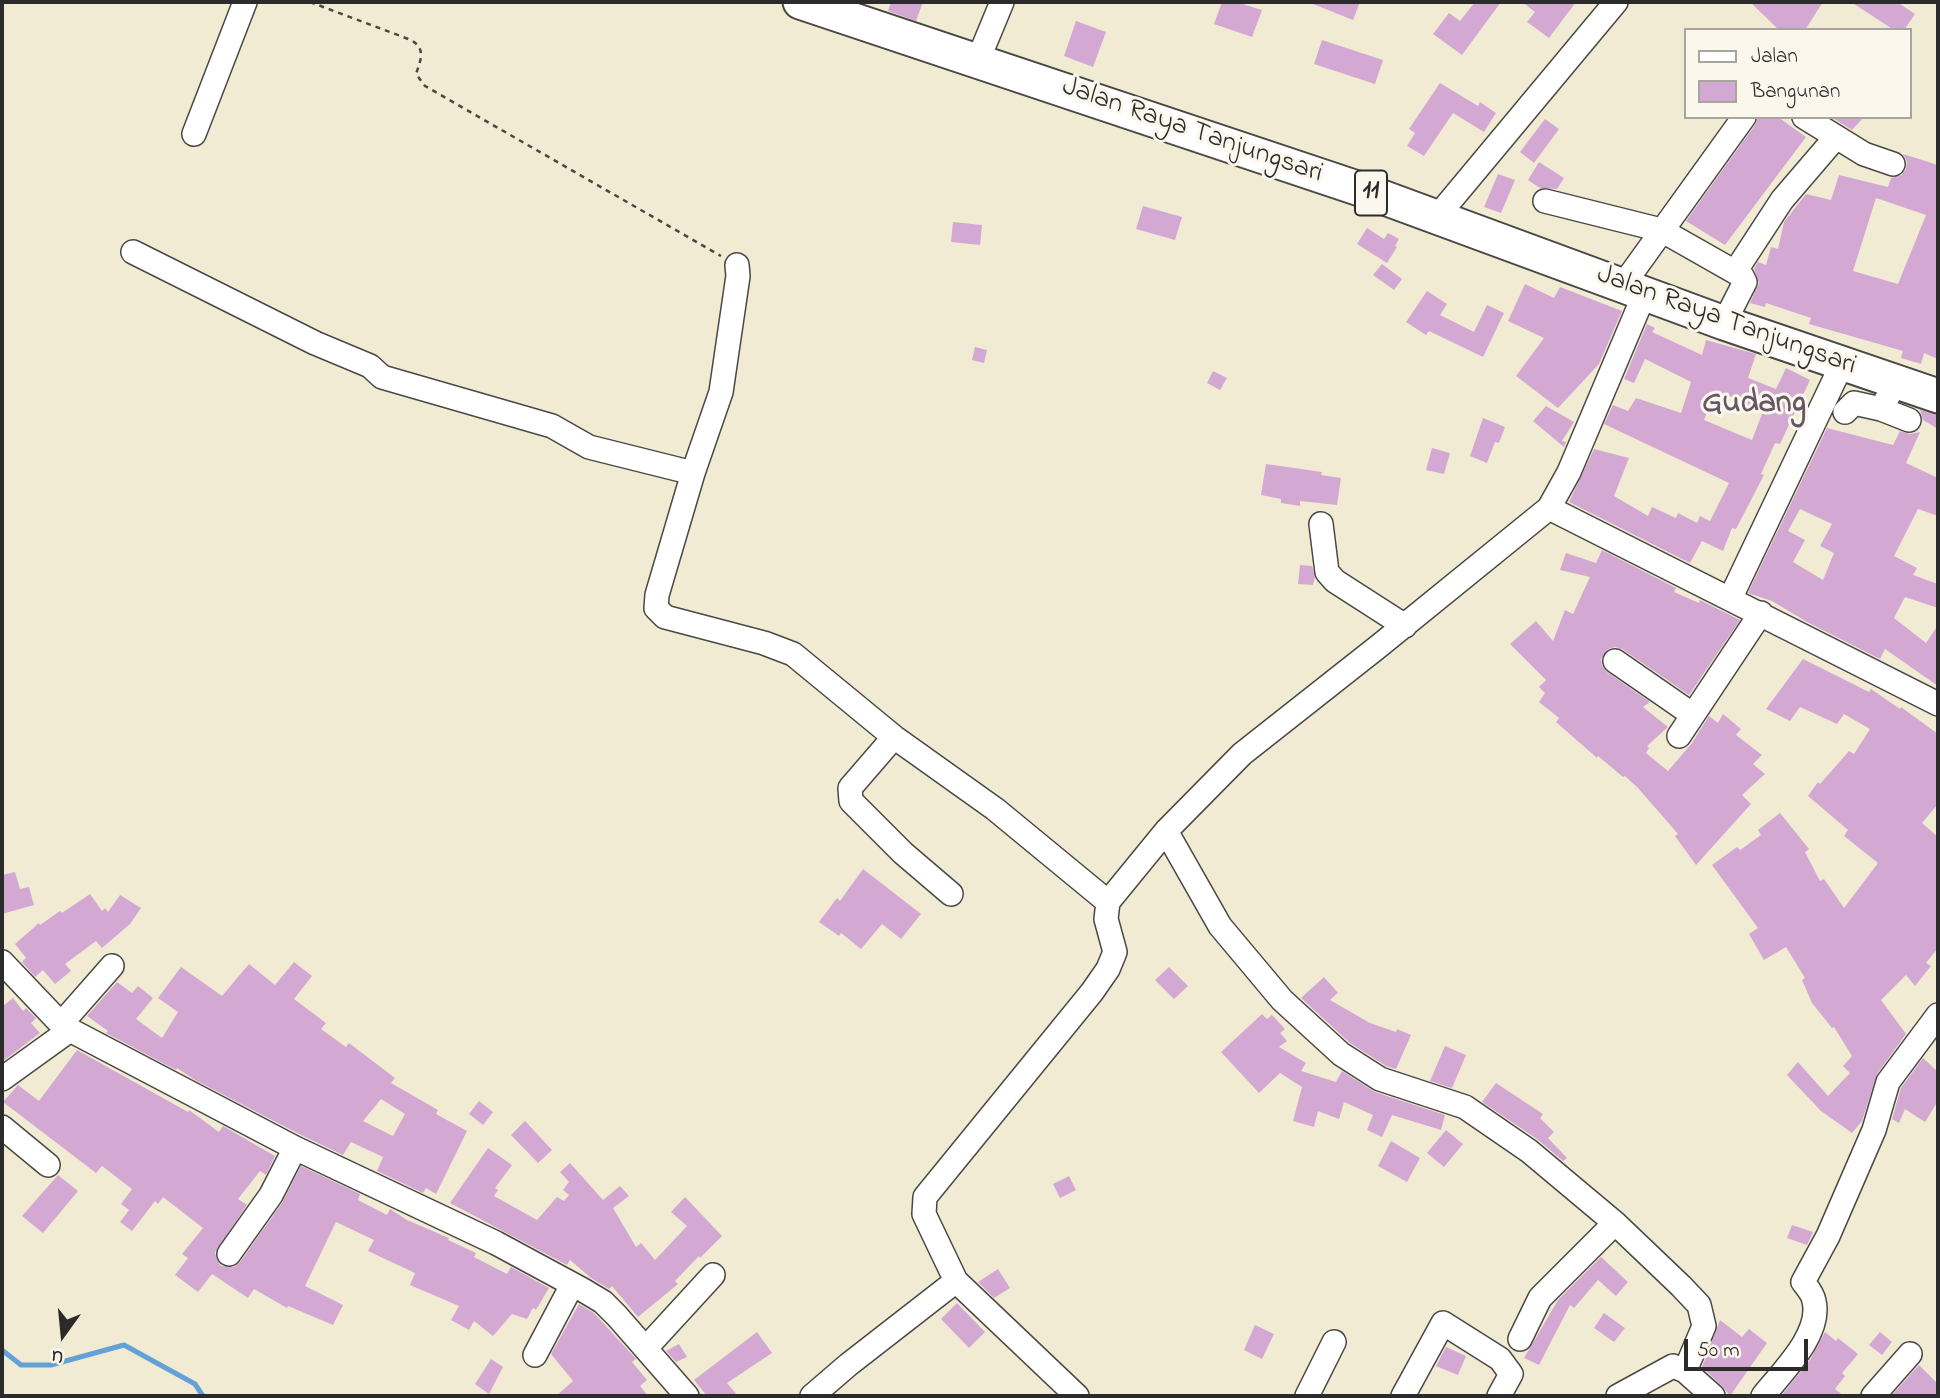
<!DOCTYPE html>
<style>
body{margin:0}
#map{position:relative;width:1940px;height:1398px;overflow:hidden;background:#f1ebd3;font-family:"Indie Flower",sans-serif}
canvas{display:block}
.frame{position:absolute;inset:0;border:4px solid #2b2b2b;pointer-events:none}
.legend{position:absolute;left:1684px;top:28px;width:228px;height:91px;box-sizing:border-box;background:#fbf7ec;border:2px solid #a8a59f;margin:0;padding:9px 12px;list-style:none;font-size:21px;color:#2b2b2b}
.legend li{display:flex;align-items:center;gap:14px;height:35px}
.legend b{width:35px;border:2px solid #a8a59f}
.north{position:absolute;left:28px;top:1300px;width:70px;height:70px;-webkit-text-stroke:5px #fbf7ec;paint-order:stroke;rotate:195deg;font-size:19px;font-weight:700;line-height:28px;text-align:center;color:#2b2b2b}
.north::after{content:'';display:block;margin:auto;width:24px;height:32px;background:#2b2b2b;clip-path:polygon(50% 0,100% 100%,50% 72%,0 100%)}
.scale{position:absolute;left:1684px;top:1339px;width:124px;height:32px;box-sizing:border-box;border:4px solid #2b2b2b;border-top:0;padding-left:9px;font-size:21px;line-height:24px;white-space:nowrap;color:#2b2b2b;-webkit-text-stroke:5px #fbf7ec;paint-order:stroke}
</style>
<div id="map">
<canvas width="1940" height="1398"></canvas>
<div class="frame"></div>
<ul class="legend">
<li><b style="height:9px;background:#fff"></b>Jalan</li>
<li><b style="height:19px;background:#d3a9d4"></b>Bangunan</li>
</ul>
<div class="north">U</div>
<div class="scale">50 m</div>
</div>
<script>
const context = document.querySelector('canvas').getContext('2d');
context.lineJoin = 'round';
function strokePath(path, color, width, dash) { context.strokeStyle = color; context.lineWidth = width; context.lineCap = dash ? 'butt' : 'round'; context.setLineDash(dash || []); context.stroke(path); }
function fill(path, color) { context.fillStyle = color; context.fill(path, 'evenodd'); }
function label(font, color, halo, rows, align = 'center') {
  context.font = font + ' "Indie Flower",sans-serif'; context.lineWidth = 6; context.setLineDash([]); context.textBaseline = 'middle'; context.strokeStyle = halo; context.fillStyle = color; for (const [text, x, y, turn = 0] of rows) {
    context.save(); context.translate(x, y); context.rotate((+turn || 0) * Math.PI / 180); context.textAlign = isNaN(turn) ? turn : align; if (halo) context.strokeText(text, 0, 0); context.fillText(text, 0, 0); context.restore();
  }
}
strokePath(new Path2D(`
 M2,1350L21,1365H51L124,1345L195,1384L203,1396`), '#63a2d6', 5);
fill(new Path2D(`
 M891,2H923L916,21L888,11Z
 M1222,2H1236L1262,10L1252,37L1214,24Z
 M1308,2H1360L1353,20Z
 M1475,2H1501L1462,55L1433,34L1449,13L1460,21Z
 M1522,2H1576L1549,38L1527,22L1535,12Z
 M1750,2H1823L1805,30H1779Z
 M1851,2H1897L1915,14L1904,30H1894Z
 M1076,21L1106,32L1093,67L1064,56Z
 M1322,40L1383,60L1375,84L1314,64Z
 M1440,83L1478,106L1480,102L1496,113L1484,132L1453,113L1424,156L1407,146L1415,133L1409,129Z
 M1758,117H1778L1806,137L1725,245L1686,221L1755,125Z
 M1831,117H1864L1852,130Z
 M1545,119L1559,129L1534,163L1520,152Z
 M1903,154L1938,165V359L1924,353L1921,364L1901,358L1903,351L1809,324L1811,318L1766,303L1765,307L1750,303L1759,283L1754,269L1758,262L1766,265L1771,247L1778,249L1784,222L1806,194L1831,200L1839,175L1888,187L1891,178L1902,175L1906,169L1907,161ZM1876,198L1926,215L1898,284L1853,271Z
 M1539,162L1564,178L1557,189L1540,188L1528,180Z
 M1498,174L1515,180L1501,213L1484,207Z
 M1143,206L1182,217L1175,240L1136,229Z
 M953,222L982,225L980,245L951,242Z
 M1367,228L1384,239L1388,233L1399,239L1395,246L1397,247L1387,263L1357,244Z
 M1382,264L1402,279L1394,290L1373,275Z
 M1525,284L1554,298L1560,287L1622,311L1599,364L1558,408L1516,376L1544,338L1508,321Z
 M1427,291L1447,304L1440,315L1474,332L1487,305L1504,313L1483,357L1429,331L1426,335L1406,322Z
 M1647,324L1655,328L1652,332L1702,355L1706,340L1756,354L1748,378L1776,389L1786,368L1810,380L1780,444L1775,443L1761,474L1764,475L1736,529L1732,528L1723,551L1702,541L1690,563L1569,502L1594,449L1629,458L1614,496L1648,516L1652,507L1676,518L1678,513L1697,523L1700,516L1710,521L1729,483L1604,424L1613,405L1628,411L1636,398L1681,413L1691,382L1645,359L1634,383L1624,379ZM1715,392L1744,401L1743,405L1763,411L1752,440L1704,420Z
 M975,347L987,350L984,363L972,360Z
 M1213,371L1227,378L1220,390L1207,383Z
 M1546,406L1574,422L1562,441L1566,442L1564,447L1533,421Z
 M1920,410L1938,415V429L1923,420Z
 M1483,418L1505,427L1499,443L1495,442L1487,463L1470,456Z
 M1827,428L1893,445L1900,431L1910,434L1920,432L1906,463L1938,478V516L1918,509L1894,556L1917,568L1913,575L1938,584V608L1905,597L1894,618L1926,643L1938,625V686L1885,649L1880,659L1807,622L1772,601L1748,593ZM1800,509L1832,524L1820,546L1834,553L1823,580L1793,562L1805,540L1788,531Z
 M1432,448L1450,453L1444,474L1426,470Z
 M1266,464L1322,472L1321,475L1341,478L1337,505L1300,501V506L1281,503V499L1261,495Z
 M1602,550L1676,588L1674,592L1699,603L1700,600L1740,620L1689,695L1622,649L1615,647L1608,649L1601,659L1602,666L1607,672L1650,702L1643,707L1668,727L1647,746L1649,748L1646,753L1668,771L1692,743L1709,716L1718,723L1723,714L1741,729L1736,735L1762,755L1753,764L1765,774L1742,795L1751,804L1696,865L1675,836L1678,834L1638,788L1625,776L1623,777L1598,756L1597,758L1556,722L1559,718L1539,702L1545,693L1539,687L1546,680L1510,644L1536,621L1553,641L1565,610L1573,614L1590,577L1560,570L1566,553L1596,563Z
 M1300,565L1312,566L1315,577L1313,585L1298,584Z
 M1803,659L1869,692L1871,689L1900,709L1901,707L1938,734V804L1922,823L1938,837V948L1926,963L1931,966L1915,986L1906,975L1881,1000L1906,1034L1877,1074L1862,1121L1852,1133L1821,1111L1787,1075L1798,1062L1828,1096L1850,1073L1843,1066L1852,1056L1834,1027L1832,1028L1812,1003L1802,980L1805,978L1786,947L1764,960L1749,934L1758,928L1712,865L1737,847L1740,850L1761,835L1758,830L1780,813L1809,849L1805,852L1820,881L1824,879L1844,908L1878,863L1844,836L1848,830L1808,796L1818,782L1820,784L1849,751L1854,754L1870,729L1844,714L1837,724L1800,707L1790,721L1766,709Z
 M863,869L921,914L901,939L882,924L861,949L841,933L839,936L819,922L837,898L840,901Z
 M15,872L20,889L29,887L34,905L2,914V875Z
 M90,894L102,911L105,908L108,912L120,895L141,908L130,924L102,948L96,941L65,964L71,971L55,984L43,970L35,977L22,962L26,958L15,944L39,923L40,925L60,911L62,913Z
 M294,962L312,976L294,999L326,1023L321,1029L346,1047L349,1043L395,1078L391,1083L438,1110L436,1114L467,1131L436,1194L426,1188L423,1193L377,1171L383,1157L351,1142L343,1155L301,1135L195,1080L177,1068L176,1070L106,1033L108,1031L87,1016L117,982L132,993L138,986L153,998L136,1019L162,1038L178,1012L158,998L181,967L222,996L249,964L275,985ZM381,1099L405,1114L393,1136L363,1121Z
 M1169,967L1188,986L1174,999L1155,980Z
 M1324,977L1338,993L1330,1000L1370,1023L1396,1032L1397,1029L1411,1035L1396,1069L1386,1066L1350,1043L1301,998Z
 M13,998L23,1011L26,1008L36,1018L31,1023L40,1033L2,1062V1007Z
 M1262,1014L1267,1019L1272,1015L1285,1029L1280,1033L1287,1041L1279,1047L1306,1063L1301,1071L1336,1082L1342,1071L1375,1092L1445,1115L1441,1130L1392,1115L1382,1137L1367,1130L1373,1115L1344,1102L1339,1119L1318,1111L1314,1127L1293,1121L1302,1087L1280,1073L1259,1093L1221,1052Z
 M1445,1046L1466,1055L1452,1088L1430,1081Z
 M77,1050L188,1112L189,1110L219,1132L223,1126L275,1156L266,1175L260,1171L238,1199L247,1205L215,1252L217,1260L221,1266L234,1267L240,1262L282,1203L301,1166L360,1194L358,1200L387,1215L390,1209L407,1220L449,1238L448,1240L476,1253L474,1257L507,1274L511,1267L549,1288L536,1310L533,1308L527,1319L512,1314L493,1336L474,1321L469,1330L451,1320L459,1306L410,1285L415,1273L368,1251L374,1240L336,1222L305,1286L343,1305L333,1325L288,1306L287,1308L254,1289L248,1298L212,1274L198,1292L175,1275L188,1258L182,1254L203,1228L163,1197L158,1204L155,1201L132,1231L120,1222L129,1210L121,1204L132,1189L102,1166L96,1173L3,1102L18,1085L39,1101Z
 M1923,1058L1938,1072V1101L1925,1122L1905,1109L1899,1123L1892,1119L1901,1088Z
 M1496,1083L1543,1114L1540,1118L1554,1132L1548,1138L1567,1158L1563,1161L1537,1139L1482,1102Z
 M479,1101L493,1112L483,1125L469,1114Z
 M525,1121L552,1150L538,1163L511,1135Z
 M1446,1130L1463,1144L1444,1167L1427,1153Z
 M1391,1141L1420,1158L1407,1182L1378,1166Z
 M488,1148L512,1165L495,1188L498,1190L494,1196L537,1220L557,1197L564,1201L569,1195L563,1190L569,1182L560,1172L570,1163L603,1200L620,1186L629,1196L613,1208L636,1247L641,1243L655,1260L687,1226L671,1212L685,1197L722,1236L700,1258L699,1256L675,1281L678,1284L638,1317L612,1286L609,1289L591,1278L570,1260L567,1265L450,1203Z
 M58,1175L78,1191L43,1233L22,1216Z
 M1069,1176L1076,1190L1060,1198L1053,1184Z
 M1792,1225L1813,1232L1807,1245L1787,1238Z
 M1601,1257L1628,1282L1616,1296L1598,1280L1574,1308L1570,1305L1539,1365L1524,1358L1558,1300Z
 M998,1269L1010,1288L994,1298L978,1282Z
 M957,1303L985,1332L969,1348L941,1319Z
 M579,1304L594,1313L636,1359L632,1362L647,1380L640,1386L648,1396H556L573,1381L551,1354Z
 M1604,1313L1625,1328L1614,1342L1594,1328Z
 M1720,1320L1742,1337L1749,1329L1767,1343L1730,1396L1722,1386L1702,1367Z
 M1255,1325L1274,1334L1262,1359L1244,1350Z
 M757,1332L772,1353L727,1383L738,1396H707L694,1380Z
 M1825,1332L1836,1341L1838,1338L1858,1354L1842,1373L1845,1376L1835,1389L1844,1396H1781L1810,1360Z
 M1880,1332L1892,1342L1882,1355L1869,1345Z
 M679,1344L687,1357L676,1362L666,1351Z
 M1446,1347L1466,1356L1458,1375L1436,1366Z
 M491,1359L503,1367L489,1394L475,1384Z
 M1919,1365L1938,1384V1396H1891Z`), '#d3a9d4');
const minor = new Path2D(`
 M978,60L1002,2
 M1804,117L1864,154L1893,164
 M194,134L245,2
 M1545,201L1661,230L1742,276L1745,282L1724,323
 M1436,218L1616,2
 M133,252L315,343L370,366L382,377L552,426L589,447L693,473
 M737,265L738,276L721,392L693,473L657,595L656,608L665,617L764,643L793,654L894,737L995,809L1108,902
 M1735,272L1782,200L1836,137
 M1623,285L1744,117
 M1881,409L1909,420
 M1845,412L1854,403L1881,409L1896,382
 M1549,508L1938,704
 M1321,524L1327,572L1335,581L1405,626
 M1731,597L1842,364
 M1615,661L1693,715
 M1679,736L1761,613
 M894,737L850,788L851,801L903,853L951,894
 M1166,831L1220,926L1282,1000L1341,1054L1380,1079L1465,1107L1529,1151L1615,1223L1681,1286L1699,1305L1704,1326L1685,1371L1713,1396
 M2,962L61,1024L70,1030L295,1148L496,1243L583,1290L603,1302L617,1316L687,1396
 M61,1024L112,966
 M2,1079L70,1030
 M2,1127L48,1165
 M229,1254L271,1195L295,1148
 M956,1281L1077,1396
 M1520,1339L1540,1298L1615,1223
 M646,1348L713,1275
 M535,1355L572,1285
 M812,1396L848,1365L956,1281L924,1214L925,1197L1092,992L1108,969L1115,952L1106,919L1108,902L1166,831L1242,754L1379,646L1549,508L1569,472L1644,295
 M1307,1396L1334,1342
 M1403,1396L1443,1323L1500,1359L1511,1374L1499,1396
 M1618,1396L1673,1366L1685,1371
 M1763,1396C1782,1372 1822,1334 1814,1301C1813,1294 1807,1287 1803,1282L1828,1236L1874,1130L1888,1082L1938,1015
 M1873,1396L1910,1354`);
const highway = new Path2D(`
 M800,2L1363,190L1724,323L1938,396`);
strokePath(minor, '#494844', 26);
strokePath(highway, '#494844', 37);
strokePath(new Path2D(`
 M310,2L411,40C426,49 421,59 416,74L425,86L721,256`), '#494844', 2.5, [5, 5]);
strokePath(minor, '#fff', 23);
strokePath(highway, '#fff', 33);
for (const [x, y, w] of [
 [1371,193,32]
]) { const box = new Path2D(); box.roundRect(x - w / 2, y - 22.5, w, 45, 5); context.fillStyle = '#fbf7ec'; context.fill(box); strokePath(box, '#2b2b2b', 2); }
label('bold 26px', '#2b2b2b', null, [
 ["11",1371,193]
]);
label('28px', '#2b2b2b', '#fbf7ec', [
 ["Jalan Raya Tanjungsari",1192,132,19],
 ["Jalan Raya Tanjungsari",1726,322,20]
]);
label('bold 32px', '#665766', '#fbf7ec', [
 ["Gudang",1754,406]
]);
</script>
